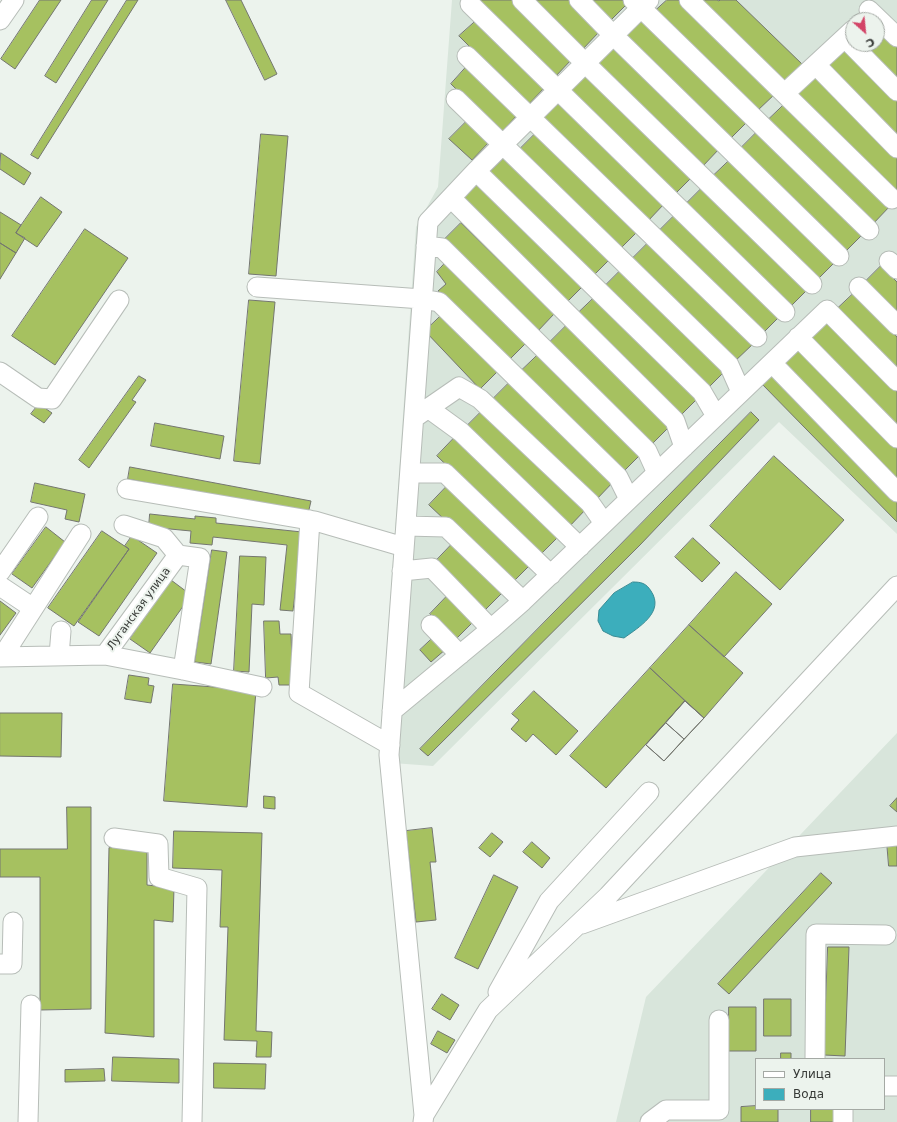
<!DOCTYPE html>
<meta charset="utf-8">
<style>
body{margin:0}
#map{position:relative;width:897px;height:1122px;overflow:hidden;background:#ecf3ed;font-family:"DejaVu Sans",sans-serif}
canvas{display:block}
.legend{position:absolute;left:755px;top:1058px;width:130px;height:52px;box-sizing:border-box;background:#ecf3ed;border:1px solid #a4a9a4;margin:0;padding:5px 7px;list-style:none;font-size:12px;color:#373a37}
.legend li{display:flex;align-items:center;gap:8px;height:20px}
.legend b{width:20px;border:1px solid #a4a9a4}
.north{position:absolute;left:845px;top:12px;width:40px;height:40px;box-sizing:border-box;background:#ecf3ed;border:1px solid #a4a9a4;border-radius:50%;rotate:153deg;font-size:11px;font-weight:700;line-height:16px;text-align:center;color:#373a37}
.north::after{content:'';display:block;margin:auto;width:14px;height:18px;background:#d34467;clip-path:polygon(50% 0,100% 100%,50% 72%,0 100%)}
</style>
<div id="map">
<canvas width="897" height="1122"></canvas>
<ul class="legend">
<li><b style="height:5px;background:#fff"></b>Улица</li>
<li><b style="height:11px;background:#3caebc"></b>Вода</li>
</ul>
<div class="north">С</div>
</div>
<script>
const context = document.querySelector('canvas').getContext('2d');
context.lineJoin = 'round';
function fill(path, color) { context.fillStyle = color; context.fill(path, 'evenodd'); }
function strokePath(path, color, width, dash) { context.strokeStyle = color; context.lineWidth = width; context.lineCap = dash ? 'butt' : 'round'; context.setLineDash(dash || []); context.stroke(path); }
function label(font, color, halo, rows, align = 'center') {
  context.font = font + ' "DejaVu Sans",sans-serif'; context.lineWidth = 4; context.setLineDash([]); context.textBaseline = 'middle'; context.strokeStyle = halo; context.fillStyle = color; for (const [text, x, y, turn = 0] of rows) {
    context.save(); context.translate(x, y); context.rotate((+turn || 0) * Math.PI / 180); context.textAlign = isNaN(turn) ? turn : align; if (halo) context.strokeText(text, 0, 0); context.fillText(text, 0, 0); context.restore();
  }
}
fill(new Path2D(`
 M452,0H897V534L779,422L433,766L379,762L416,227L438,187ZM853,20H877V44H853Z
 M897,733V1122H616L646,997ZM756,1059H884V1109H756Z`), '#d8e5db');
const water = new Path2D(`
 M633,582C641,582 646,583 651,591C665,612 639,627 624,638L613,636L603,631L598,621L599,610L614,593Z`);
fill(water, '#3caebc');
strokePath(water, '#3a8b94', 1);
const building = new Path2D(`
 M40,0H61L15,69L1,59Z
 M92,0H108L56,83L45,76Z
 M127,0H138L38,159L31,155Z
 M226,0H241L277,74L265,80Z
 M475,0H513L572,59L555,77Z
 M533,0H569L599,32L582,50Z
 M586,0H622L627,4L609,22Z
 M667,0H678L776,93L757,111L654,12Z
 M699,0H717L719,1L720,0H736L803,65L785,84Z
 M642,19L747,122L729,140L624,37Z
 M477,20L546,86L528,105L459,36Z
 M877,26L897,45V86L855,44H877Z
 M615,46L720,148L702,167L597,64Z
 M843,46L897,100V140L822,66Z
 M468,65L518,114L501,133L451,84Z
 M587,74L692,177L675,194L570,91Z
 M815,74L897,157V197L794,94Z
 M560,100L665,203L647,222L541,119Z
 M788,101L891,205L871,226L767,121Z
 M468,120L490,141L472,160L449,139Z
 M759,130L863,234L843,254L739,150Z
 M537,132L638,231L619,250L518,151Z
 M261,134L288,136L276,276L249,274Z
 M1,153L31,173L24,185L0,169Z
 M506,156L610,259L591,278L487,175Z
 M733,157L836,261L816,281L712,177Z
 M478,184L582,287L564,305L460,202Z
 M705,185L808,289L788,309L685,205Z
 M41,197L62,212L37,247L16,233Z
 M0,212L21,225L16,233L25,238L16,253L0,243Z
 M678,212L781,315L761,335L658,232Z
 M461,223L554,314L536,333L443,241Z
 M85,229L128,258L55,365L12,336Z
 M651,240L754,343L733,363L631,260Z
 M0,243L16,253L0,279Z
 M449,259L527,342L510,359L438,291L446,284L437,272Z
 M881,266L897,282V316L864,283Z
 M624,267L726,370L706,390L604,287Z
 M853,294L897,337V370L836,310Z
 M596,296L698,398L678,418L575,316Z
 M249,300L275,302L260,464L234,461Z
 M444,313L499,370L480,389L425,331Z
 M826,321L897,392V426L809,338Z
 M567,325L669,427L649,447L547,345Z
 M799,348L897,448V483L782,365Z
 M542,351L642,453L622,473L521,371Z
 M773,374L897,500V522L762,384Z
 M139,376L146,380L132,400L136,402L89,468L79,460Z
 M511,381L615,480L595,501L491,401Z
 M39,404L52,413L44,423L31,414Z
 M485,408L587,508L567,529L465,428Z
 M751,412L759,420L640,545L428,756L420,749Z
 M155,423L224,436L220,459L151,446Z
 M457,435L560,535L540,555L437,456Z
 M774,456L844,520L780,590L710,526Z
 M130,467L311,501L308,514L128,479Z
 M35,483L85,494L79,522L65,519L67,510L31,502Z
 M449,484L532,563L512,583L429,505Z
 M150,514L195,519V516L216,518V523L302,532L293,611L280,610L287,545L213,537L212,545L190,543L191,531L149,527Z
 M46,527L65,542L32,588L12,574Z
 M102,531L129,549L74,626L48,608Z
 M132,536L157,553L99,636L78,622L129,549L125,546Z
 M693,538L720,563L702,582L675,557Z
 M454,542L504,591L484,611L434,563Z
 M212,550L227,552L211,664L195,662Z
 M240,556L266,557L264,605L252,604L249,672L234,671Z
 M736,572L772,604L724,657L689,625Z
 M171,580L191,595L150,653L130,639Z
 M450,593L476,619L456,639L430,614Z
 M0,601L16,613L0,635Z
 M264,621H279L280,634H291L293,685H279L278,677L266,678Z
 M689,625L743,673L704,718L650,668Z
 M435,636L446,649L431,662L420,650Z
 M650,668L685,701L606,788L570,756Z
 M129,675L149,678L148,685L154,686L151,703L125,699Z
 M173,684L256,690L247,807L164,801Z
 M534,691L578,731L556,755L533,734L526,742L511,729L519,720L512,714Z
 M685,701L704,718L664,761L646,745Z
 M685,701L704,718L684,739L666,723Z
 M0,713H62L61,757L0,756Z
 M666,723L684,739L664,761L646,745Z
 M264,796L275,797V809L264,808Z
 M897,798V812L890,806Z
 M67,807H91V1009L40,1010V877H0V849H67Z
 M432,828L436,862H430L436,920L416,922L406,831Z
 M174,831L262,833L256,1031L272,1032L271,1057H256L257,1041L224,1040L228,927H220L222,870L173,868Z
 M492,833L503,842L490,857L479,848Z
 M532,842L550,858L542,868L523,852Z
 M887,842H897V866H889Z
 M147,847V885L174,888L173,922L154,920V1037L105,1033L109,848Z
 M821,873L832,883L729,994L718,984Z
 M494,875L518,887L478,969L455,958Z
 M828,947H849L845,1056L824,1055Z
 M442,994L459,1005L450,1020L432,1009Z
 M764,999H791V1036H764Z
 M729,1007H756V1051H729Z
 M438,1031L455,1040L447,1053L431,1044Z
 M781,1053H791V1059H781Z
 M113,1057L179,1059V1083L112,1081Z
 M214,1063L266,1064L265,1089L214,1088Z
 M104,1069L105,1081L65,1082V1070Z
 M756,1106V1109H778V1122H741V1107Z
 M811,1109H836V1122H811Z`);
fill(building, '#a6c160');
strokePath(building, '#747670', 1);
const minor = new Path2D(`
 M522,0L585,63L812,284
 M579,0L613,35L839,256
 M633,0L869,230
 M689,0L892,199
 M470,4L785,312
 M869,10L897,37
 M0,20L14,0
 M845,38L897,91
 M467,56L757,337
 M816,65L897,148
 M785,93L853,30
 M456,99L729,365L741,392
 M476,171L702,392L716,416
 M451,198L675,421L684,447
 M426,246L442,248L647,451L657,473
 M889,261L897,269
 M257,287L422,299L439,302L618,477L629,499
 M859,287L897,325
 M798,337L897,438
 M772,363L897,492
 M0,372L38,398L52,399L119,300
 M428,408L461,432L580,547
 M414,418L459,387L480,399L590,503L604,523
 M410,473H445L551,575
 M127,489L315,521L404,547
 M310,520L299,693L390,745
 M124,525L164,538L178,555L200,558L183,670
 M406,526L446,527L523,601
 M402,571L432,568L491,629
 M0,572L38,517
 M0,586L33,608
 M431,625L460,655
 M105,655L183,670L262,687
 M59,656L61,631
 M0,657L105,655L178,555
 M2,657L81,534
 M392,711L491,629L523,601L827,310L897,381
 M114,838L158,844L159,877L197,888L192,1122
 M582,924L795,847L897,836
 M0,964H12L13,922
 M498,992L549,901L649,792
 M815,1059L816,934L886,935
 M884,1086H897
 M843,1109V1122
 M424,1115L488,1010L608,896L897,586
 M28,1122L31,1005
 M423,1122L424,1115L389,755L428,222L476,171L649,0
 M650,1122L666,1110H719V1020`);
strokePath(minor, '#b7bdb8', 21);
strokePath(minor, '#fff', 19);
label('11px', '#373a37', '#ecf3ed', [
 ["Луганская улица",139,609,-54]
]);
</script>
